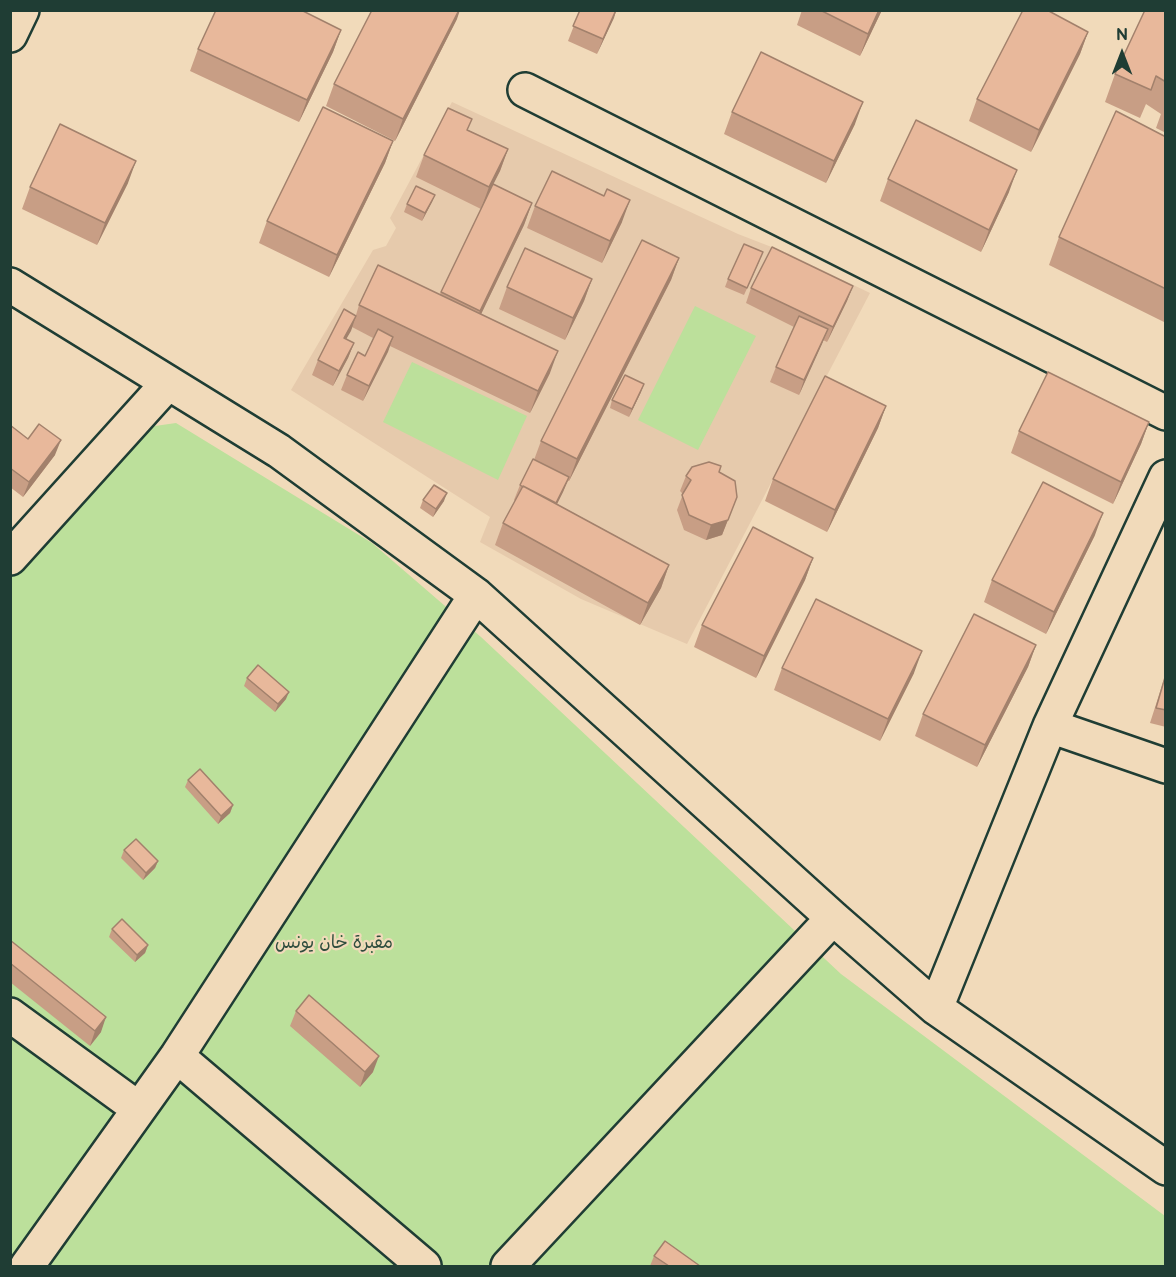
<!DOCTYPE html>
<meta charset="utf-8">
<style>
body{margin:0}
#map{position:relative;width:1176px;height:1277px;overflow:hidden;background:#f1daba;font-family:"Balsamiq Sans",sans-serif}
canvas{display:block}
.frame{position:absolute;inset:0;border:12px solid #1f3d34;pointer-events:none}
.north{position:absolute;left:1092px;top:24px;width:60px;height:60px;-webkit-text-stroke:4px #f1daba;paint-order:stroke;rotate:0deg;font-size:16px;font-weight:700;line-height:24px;text-align:center;color:#1f3d34}
.north::after{content:'';display:block;margin:auto;width:21px;height:27px;background:#1f3d34;clip-path:polygon(50% 0,100% 100%,50% 72%,0 100%)}
</style>
<div id="map">
<canvas width="1176" height="1277"></canvas>
<div class="frame"></div>
<div class="north">N</div>
</div>
<script>
const context = document.querySelector('canvas').getContext('2d');
context.lineJoin = 'round';
function fill(path, color) { context.fillStyle = color; context.fill(path, 'evenodd'); }
function strokePath(path, color, width, dash) { context.strokeStyle = color; context.lineWidth = width; context.lineCap = dash ? 'butt' : 'round'; context.setLineDash(dash || []); context.stroke(path); }
function label(font, color, halo, rows, align = 'center') {
  context.font = font + ' "Balsamiq Sans","Playpen Sans Arabic",sans-serif'; context.lineWidth = 4.5; context.setLineDash([]); context.textBaseline = 'middle'; context.strokeStyle = halo; context.fillStyle = color; for (const [text, x, y, turn = 0] of rows) {
    context.save(); context.translate(x, y); context.rotate((+turn || 0) * Math.PI / 180); context.textAlign = isNaN(turn) ? turn : align; if (halo) context.strokeText(text, 0, 0); context.fillText(text, 0, 0); context.restore();
  }
}
fill(new Path2D(`
 M452,102L738,234L787,253L870,293L687,644L581,599L480,542L490,517L291,390L373,250L386,246L396,228L390,218Z`), '#e6caac');
fill(new Path2D(`
 M695,306L756,336L698,450L638,420Z
 M412,362L527,416L498,480L383,422Z
 M176,423L372,543L481,637L841,974L1165,1216V1266H11L10,573L148,427Z`), '#bce09b');
const minor = new Path2D(`
 M10,35L22,10
 M525,90L1166,413
 M10,285L279,451L476,595L833,918L936,1008L1166,1168
 M10,558L168,383
 M1050,726L1166,766
 M936,1008L1050,726L1166,477
 M10,1015L139,1109
 M177,1056L424,1266
 M27,1266L177,1056L476,595
 M508,1266L833,918`);
strokePath(minor, '#1f3d34', 38);
strokePath(minor, '#f1daba', 33);
fill(new Path2D(`
 M580,10H617L597,54L568,41Z
 M802,10H882L860,56L797,25Z
 M1166,10V133L1156,128L1161,114L1146,104L1140,118L1105,102L1115,74Z
 M457,19L395,141L326,106L334,84Z
 M341,30L333,52L299,122L190,71L198,49Z
 M1088,32L1080,54L1031,152L969,121L977,99Z
 M732,112L855,124L826,183L724,134Z
 M468,130L508,149L500,171L493,184L532,203L524,225L481,314L550,373L530,413L390,346L363,401L341,390L347,375L365,356L373,338L352,327L346,339L354,343L348,358L333,386L312,375L318,360L356,315L359,305L440,294L481,209L416,177L424,155Z
 M1166,137V323L1049,265L1059,237Z
 M393,141L385,163L329,277L259,243L267,221Z
 M888,179L1009,192L981,252L880,201Z
 M128,183L97,245L22,209L30,187Z
 M435,195L432,202L422,221L404,212L407,204Z
 M535,206L622,222L602,263L527,228Z
 M679,258L671,280L569,481H568L563,492L557,504L669,565L661,588L640,625L495,545L503,523L515,501L514,500L520,485L534,460L541,441Z
 M760,260L744,295L725,287L728,279Z
 M592,279L584,301L565,340L499,309L507,287Z
 M853,286L847,301L827,342L823,340L799,395L770,382L776,367L794,327L746,303L751,288Z
 M641,392L629,417L610,408L612,400Z
 M886,406L878,428L827,532L765,501L773,479Z
 M1149,422L1141,444L1113,504L1011,453L1019,431Z
 M10,425L28,439L55,455L23,497L10,487Z
 M719,472L737,497L722,535L706,540L684,530L677,510L683,494L680,491L686,476Z
 M423,500L444,501L433,517L420,508Z
 M1095,535L1046,634L984,602L992,580Z
 M813,558L805,580L756,678L694,647L702,625Z
 M1036,645L1028,667L977,767L915,736L923,714Z
 M782,668L914,673L880,741L774,690Z
 M1166,673V727L1150,723Z
 M247,678L286,699L275,712L244,686Z
 M188,780L233,805L230,813L218,824L185,787Z
 M124,850L158,861L155,868L143,880L121,858Z
 M112,929L148,945L145,953L135,962L109,937Z
 M10,940L101,1032L90,1046L10,982Z
 M296,1011L373,1072L360,1087L290,1026Z
 M654,1256L700,1266H650Z`), '#c89e85');
fill(new Path2D(`
 M459,10H460L457,19L395,141L403,119Z
 M616,10L614,18L597,54L603,39Z
 M879,10H882L860,56L868,34Z
 M341,30L333,52L299,122L307,100Z
 M1088,32L1080,54L1031,152L1039,130Z
 M863,102L855,124L826,183L834,161Z
 M393,141L385,163L329,277L337,255Z
 M508,149L500,171L481,209L489,187Z
 M136,161L128,183L97,245L105,223Z
 M1017,170L1009,192L981,252L989,230Z
 M435,195L432,202L422,221L425,213Z
 M630,200L622,222L602,263L610,241Z
 M532,203L524,225L472,333L480,311Z
 M679,258L671,280L569,481L577,459Z
 M592,279L584,301L565,340L573,318Z
 M853,286L847,301L827,342L833,327Z
 M356,316L351,331L338,353L344,338Z
 M828,329L822,344L799,395L804,380Z
 M393,337L388,352L363,401L369,386Z
 M354,343L348,358L333,386L339,371Z
 M558,351L550,373L530,413L538,391Z
 M644,384L641,392L629,417L632,409Z
 M886,406L878,428L827,532L835,510Z
 M1149,422L1141,444L1113,504L1121,482Z
 M61,440L55,455L23,497L29,482Z
 M569,477L563,492L550,518L556,503Z
 M447,493L444,501L433,517L436,509Z
 M737,497L722,535L706,540L711,525Z
 M1103,513L1095,535L1046,634L1054,612Z
 M813,558L805,580L756,678L764,656Z
 M669,565L661,588L640,625L648,603Z
 M1036,645L1028,667L977,767L985,745Z
 M922,651L914,673L880,741L888,719Z
 M289,692L286,699L275,712L278,704Z
 M233,805L230,813L218,824L221,816Z
 M158,861L155,868L143,880L146,873Z
 M148,945L145,953L135,962L137,955Z
 M106,1017L101,1032L90,1046L95,1031Z
 M379,1056L373,1072L360,1087L365,1072Z`), '#a2816c');
const building = new Path2D(`
 M216,10H301L341,30L307,100L198,49Z
 M372,10H459L403,119L334,84Z
 M580,10H616L603,39L573,26Z
 M820,10H879L868,34Z
 M1023,10H1047L1088,32L1039,130L977,99Z
 M1145,10H1166V82L1156,76L1151,90L1115,74Z
 M761,52L863,102L834,161L732,112Z
 M323,107L393,141L337,255L267,221Z
 M448,108L472,119L467,130L508,149L489,187L424,155Z
 M1116,111L1166,137V289L1059,237Z
 M916,120L1017,170L989,230L888,179Z
 M60,124L136,161L105,223L30,187Z
 M552,171L604,196L607,189L630,200L610,241L535,206Z
 M493,184L532,203L480,311L441,292Z
 M416,186L435,195L425,213L407,204Z
 M642,240L679,258L577,459L541,441Z
 M744,244L763,252L747,288L728,279Z
 M772,247L853,286L833,327L751,288Z
 M525,248L592,279L573,318L507,287Z
 M378,265L558,351L538,391L359,305Z
 M344,309L356,316L344,338L354,343L339,371L318,360Z
 M799,316L828,329L804,380L776,367Z
 M378,329L393,337L369,386L347,375L358,352L365,356Z
 M1048,372L1149,422L1121,482L1019,431Z
 M625,375L644,384L632,409L612,400Z
 M825,376L886,406L835,510L773,479Z
 M39,424L61,440L29,482L10,468V425L28,439Z
 M533,459L569,477L556,503L523,486V487L520,485Z
 M709,462L721,466L719,472L735,481L737,497L728,520L711,525L689,515L682,495L691,480L686,476L692,467Z
 M1043,482L1103,513L1054,612L992,580Z
 M434,485L447,493L436,509L423,500Z
 M523,486L669,565L648,603L503,523Z
 M753,527L813,558L764,656L702,625Z
 M816,599L922,651L888,719L782,668Z
 M974,614L1036,645L985,745L923,714Z
 M258,665L289,692L278,704L247,678Z
 M1166,674V710L1156,708Z
 M200,769L233,805L221,816L188,780Z
 M136,839L158,861L146,873L124,850Z
 M122,919L148,945L137,955L112,929Z
 M10,940L106,1017L95,1031L10,963Z
 M309,995L379,1056L365,1072L296,1011Z
 M665,1241L700,1266H669L654,1256Z`);
fill(building, '#e8b89b');
strokePath(building, '#a2816c', 1.5);
label('18px', '#2f4d3e', '#f1daba', [
 ["مقبرة خان يونس",334,943]
]);
</script>
